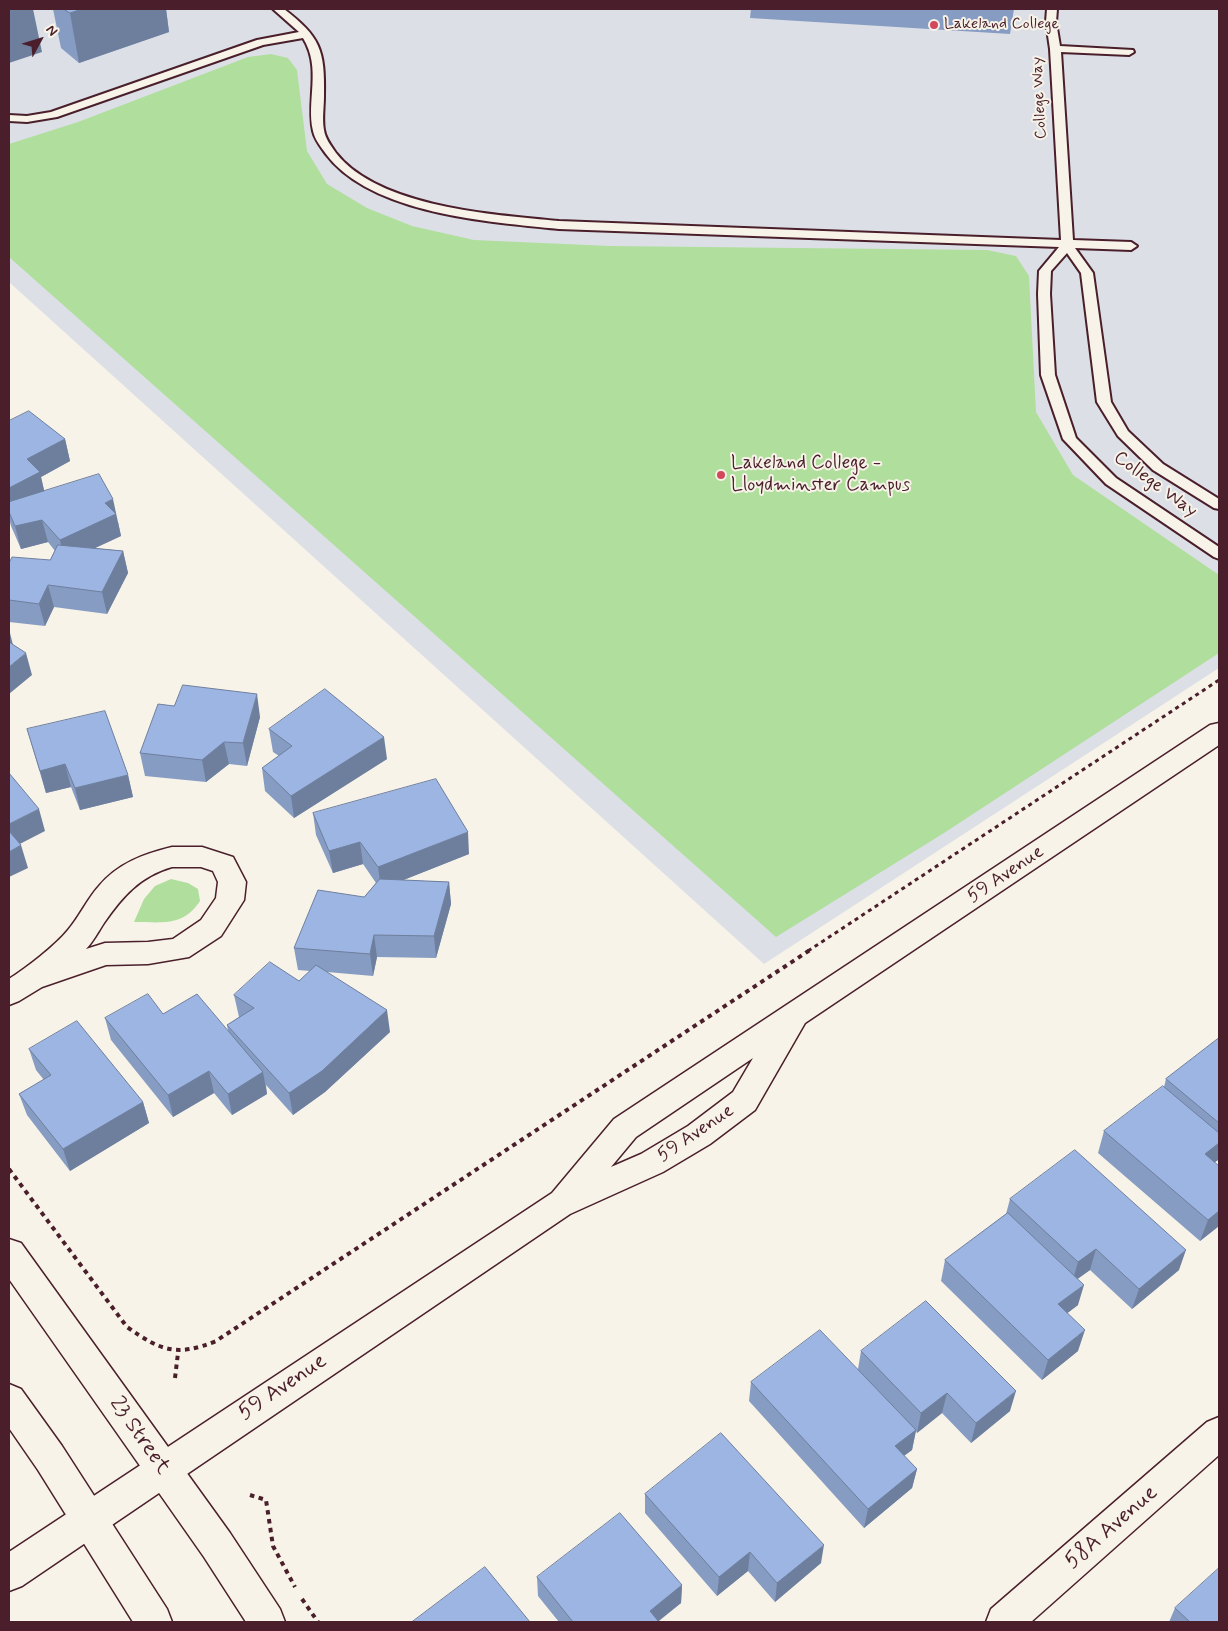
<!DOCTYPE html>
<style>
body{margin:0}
#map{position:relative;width:1228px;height:1631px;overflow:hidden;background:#f7f3e8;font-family:Mynerve,sans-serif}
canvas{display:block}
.frame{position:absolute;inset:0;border:10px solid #4a1f2b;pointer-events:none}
.north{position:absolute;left:15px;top:15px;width:50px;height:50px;-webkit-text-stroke:4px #f7f3e8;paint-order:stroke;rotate:51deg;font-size:14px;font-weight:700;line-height:20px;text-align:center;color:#4a1f2b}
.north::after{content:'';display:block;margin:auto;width:18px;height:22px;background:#4a1f2b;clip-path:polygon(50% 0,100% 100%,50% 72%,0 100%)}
</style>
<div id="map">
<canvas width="1228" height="1631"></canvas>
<div class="frame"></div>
<div class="north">N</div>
</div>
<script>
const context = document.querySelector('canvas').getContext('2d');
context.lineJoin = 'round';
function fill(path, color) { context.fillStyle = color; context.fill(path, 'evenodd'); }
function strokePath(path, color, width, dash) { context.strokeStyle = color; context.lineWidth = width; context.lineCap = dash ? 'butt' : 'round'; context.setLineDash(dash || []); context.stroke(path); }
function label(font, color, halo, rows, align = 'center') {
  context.font = font + ' Mynerve,sans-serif'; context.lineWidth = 4; context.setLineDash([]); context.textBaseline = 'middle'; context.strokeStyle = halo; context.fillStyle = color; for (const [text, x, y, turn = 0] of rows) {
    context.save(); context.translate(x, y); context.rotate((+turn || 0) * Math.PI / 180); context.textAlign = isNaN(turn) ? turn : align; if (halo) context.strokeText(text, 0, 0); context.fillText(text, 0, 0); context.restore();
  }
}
fill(new Path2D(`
 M9,9H1219V668L764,964L9,282Z`), '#dce0e6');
fill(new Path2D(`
 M271,54L288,58L297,70L307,151L327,184L367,208L412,226L474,240L610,246L987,250L1016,256L1029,276L1036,412L1073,475L1219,575V653L944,833L776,937L9,257V144L78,122L248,57Z
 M171,879L188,883L198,889L200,901C183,927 162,922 134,922L144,899L155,886Z`), '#b0de9d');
const service = new Path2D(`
 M273,9H284C320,37 325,49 324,96C324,107 322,119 324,130C325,138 331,146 336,153C378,207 494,215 559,221L1061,240L1050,49L1046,22L1047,9H1057L1056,22L1060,46L1133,50L1134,52L1129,55L1061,52L1073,240L1131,242L1137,246L1131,250L1075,248L1093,273L1111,402L1128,431L1163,464L1219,499V509L1214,508L1153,470L1118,436L1097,402L1081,273L1067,253L1051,271L1050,294L1055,375L1076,438L1116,478L1219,547V559L1214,557L1106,484L1063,439L1041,375L1038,294L1039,271L1059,247L559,229C489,222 371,214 326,154C321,147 315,140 313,131C306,101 322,68 303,38L263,45L57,117L27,122L9,121V115L27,116L51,112L257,40L299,32Z`);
const minor = new Path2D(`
 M172,847H202L233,857L246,882L244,900L221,936L189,957L148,964L106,965L42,987L19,1001L9,1005V979C26,968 55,946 68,930C80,916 87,899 99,886C118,863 144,854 172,847ZM172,867H201L213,871L218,882L216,898L201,920L173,939L148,942L105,943L86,949C93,942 98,932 104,923C122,897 140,876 172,867Z
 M1219,1417V1455L1031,1622H986L991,1609L1207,1422Z`);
const tertiary = new Path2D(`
 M9,1239L21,1243L230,1533L280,1609L285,1622H246L204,1557L9,1279Z
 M9,1384L21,1389L62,1446L167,1609L172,1622H133L38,1470L9,1428Z`);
const secondary = new Path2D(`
 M1219,723V745L805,1023L755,1110L710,1144L663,1172L570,1214L22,1586L9,1591V1552L552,1193L614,1119L1210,725ZM753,1058L733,1092L688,1126L641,1154L611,1167L636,1137Z`);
strokePath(service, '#4a1f2b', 4);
strokePath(minor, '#4a1f2b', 3);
strokePath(tertiary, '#4a1f2b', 3);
strokePath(secondary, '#4a1f2b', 3);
strokePath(new Path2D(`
 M808,951L1219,680`), '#4a1f2b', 3, [4, 4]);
strokePath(new Path2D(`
 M9,1169L127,1327C161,1351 177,1357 216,1341L810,950
 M175,1378L178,1353
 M250,1495L266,1500L273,1546L295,1587
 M302,1599L318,1622`), '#4a1f2b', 4, [4.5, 4.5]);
fill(service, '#f7f3e8');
fill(minor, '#f7f3e8');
fill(tertiary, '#f7f3e8');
fill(secondary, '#f7f3e8');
fill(new Path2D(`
 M53,9H166L169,32L79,63L61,48Z
 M751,9H1014L1010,34L750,18Z
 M9,421L65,439L70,461L41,477L44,491L118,522L121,536L95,548L123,551L128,573L107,614L54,607L45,626L9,622V563L50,560L55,551L48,542L21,549L11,526L9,518Z
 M260,717L247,766L229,764L206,782L145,776L140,753Z
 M27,729L128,775L133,797L80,810L71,787L46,793Z
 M269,729L387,759L294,818L265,791L262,768L279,756L273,752Z
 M313,813L469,854L403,880L449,882L451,904L436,958L377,957L373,976L327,972L390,1032L325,1092L293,1115L266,1085L267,1094L232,1115L214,1093L173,1117L111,1040L105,1018L163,1014L228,1031L227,1025L239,1017L234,995L299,981L310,971L298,970L294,948L364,897L376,883L363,864L333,873L316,835Z
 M1219,1038V1157L1218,1160L1215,1162L1219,1226L1200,1241L1098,1153L1104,1131L1164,1087L1166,1079Z
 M29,1049L143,1102L149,1123L70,1171L27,1115L19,1094L44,1080L36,1070Z
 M1010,1199L1179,1270L1132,1309L1090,1270L1077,1279L1078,1305L1067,1313L1078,1351L1042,1380L941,1281L945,1260L1006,1214Z
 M861,1351L1010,1411L971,1443L942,1413L917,1433L916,1431L912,1450L904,1456L917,1469L912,1488L864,1528L749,1401L751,1382L858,1369Z
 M645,1494L821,1563L775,1602L748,1571L717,1596L645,1513Z
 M537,1577L682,1585L681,1603L659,1621V1622H559L538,1596Z
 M1175,1608L1219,1622H1169Z`), '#879cc2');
fill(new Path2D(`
 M9,9H33L42,52L9,63Z
 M82,9H166L169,32L79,63L70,13Z
 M65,439L70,461L41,477L45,494L9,512V488L27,459Z
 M113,499L121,536L65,562L60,540L105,503Z
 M42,520L48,542L21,549L15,526Z
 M123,551L128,573L107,614L102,592Z
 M48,585L54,607L45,626L39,604Z
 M9,629L13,645L9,649Z
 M26,653L32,675L9,694V667Z
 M257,694L260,717L247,766L243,743Z
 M384,737L387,759L294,818L291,796Z
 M224,742L229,764L206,782L202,760Z
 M65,764L71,787L46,793L40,771Z
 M128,775L133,797L80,810L75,788Z
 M39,809L45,831L12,848L9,839V824Z
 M468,832L469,854L381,889L378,867Z
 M360,842L363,864L333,873L329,851Z
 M21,845L28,868L9,877V852Z
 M449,882L451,904L436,958L434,936Z
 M374,935L377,957L373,976L370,954Z
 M387,1010L390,1032L325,1092L293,1115L289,1093Z
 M209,1071L214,1093L173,1117L168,1095Z
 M263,1072L267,1094L232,1115L228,1094Z
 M143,1102L149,1123L70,1171L63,1149Z
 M1219,1143V1157L1218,1160L1198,1175L1205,1154Z
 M1219,1211V1226L1200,1241L1208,1220Z
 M1096,1249L1090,1270L1072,1283L1078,1262Z
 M1186,1250L1179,1270L1132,1309L1139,1289Z
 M1084,1285L1078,1305L1052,1325L1058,1304Z
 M1085,1330L1078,1351L1042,1380L1048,1360Z
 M1016,1391L1010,1411L971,1443L976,1423Z
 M947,1393L942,1413L917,1433L921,1413Z
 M916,1430L912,1450L891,1465L895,1446Z
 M917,1469L912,1488L864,1528L868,1509Z
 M824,1545L821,1563L775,1602L777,1583Z
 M750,1552L748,1571L717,1596L719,1577Z
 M682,1585L681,1603L657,1622L650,1611Z`), '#6e7f9e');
const building = new Path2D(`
 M64,9H82L70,13Z
 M29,411L65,439L27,459L40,472L9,488V421Z
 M99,474L113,499L105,503L116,514L60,540L42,520L15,526L9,512V502Z
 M58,545L123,551L102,592L48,585L39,604L9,600V563L12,557L50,560Z
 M9,642L26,653L9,667Z
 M183,685L257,694L243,743L224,742L202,760L140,753L158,704L174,706Z
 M325,689L384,737L291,796L262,768L292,746L269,729Z
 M105,711L128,775L75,788L65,764L40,771L27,729Z
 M9,773L39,809L9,824Z
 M436,779L468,832L378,867L360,842L329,851L313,813Z
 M9,831L21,845L9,852Z
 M380,879L449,882L434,936L374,935L370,954L294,948L318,890L364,897Z
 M270,962L299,981L316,965L387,1010L322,1071L289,1093L227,1025L254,1008L234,995Z
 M148,994L163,1014L197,994L263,1072L228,1094L209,1071L168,1095L105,1018Z
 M77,1021L143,1102L63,1149L19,1094L51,1075L29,1049Z
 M1219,1038V1123L1166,1079Z
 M1163,1086L1219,1133V1143L1205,1154L1219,1166V1211L1208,1220L1104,1131Z
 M1075,1150L1186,1250L1139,1289L1096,1249L1078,1262L1010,1199Z
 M1008,1213L1084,1285L1058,1304L1085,1330L1048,1360L945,1260Z
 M926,1301L1016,1391L976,1423L947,1393L921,1413L861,1351Z
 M820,1330L916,1430L895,1446L917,1469L868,1509L751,1382Z
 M721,1433L824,1545L777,1583L750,1552L719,1577L645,1494Z
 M620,1513L682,1585L650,1611L659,1622H573L537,1577Z
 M485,1567L530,1622H412Z
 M1219,1568V1622H1190L1175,1608Z`);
fill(building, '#9db5e2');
strokePath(building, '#6e7f9e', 1);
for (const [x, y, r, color] of [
 [934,25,5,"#d1495b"],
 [721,475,5,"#d1495b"]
]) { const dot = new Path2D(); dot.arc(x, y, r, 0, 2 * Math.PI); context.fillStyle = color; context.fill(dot); strokePath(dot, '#f7f3e8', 2); }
label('16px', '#4a1f2b', '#f7f3e8', [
 ["Lakeland College",944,25]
], 'left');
label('16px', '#4a1f2b', '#f7f3e8', [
 ["College Way",1040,98,-93]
]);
label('19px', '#4a1f2b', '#f7f3e8', [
 ["Lakeland College -",731,464],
 ["Lloydminster Campus",731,486]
], 'left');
label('19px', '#4a1f2b', '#f7f3e8', [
 ["College Way",1155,485,36],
 ["59 Avenue",1006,875,-34],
 ["59 Avenue",696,1134,-34]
]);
label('22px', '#4a1f2b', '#f7f3e8', [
 ["59 Avenue",283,1388,-34],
 ["23 Street",139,1436,55],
 ["58A Avenue",1112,1528,-41]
]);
</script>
